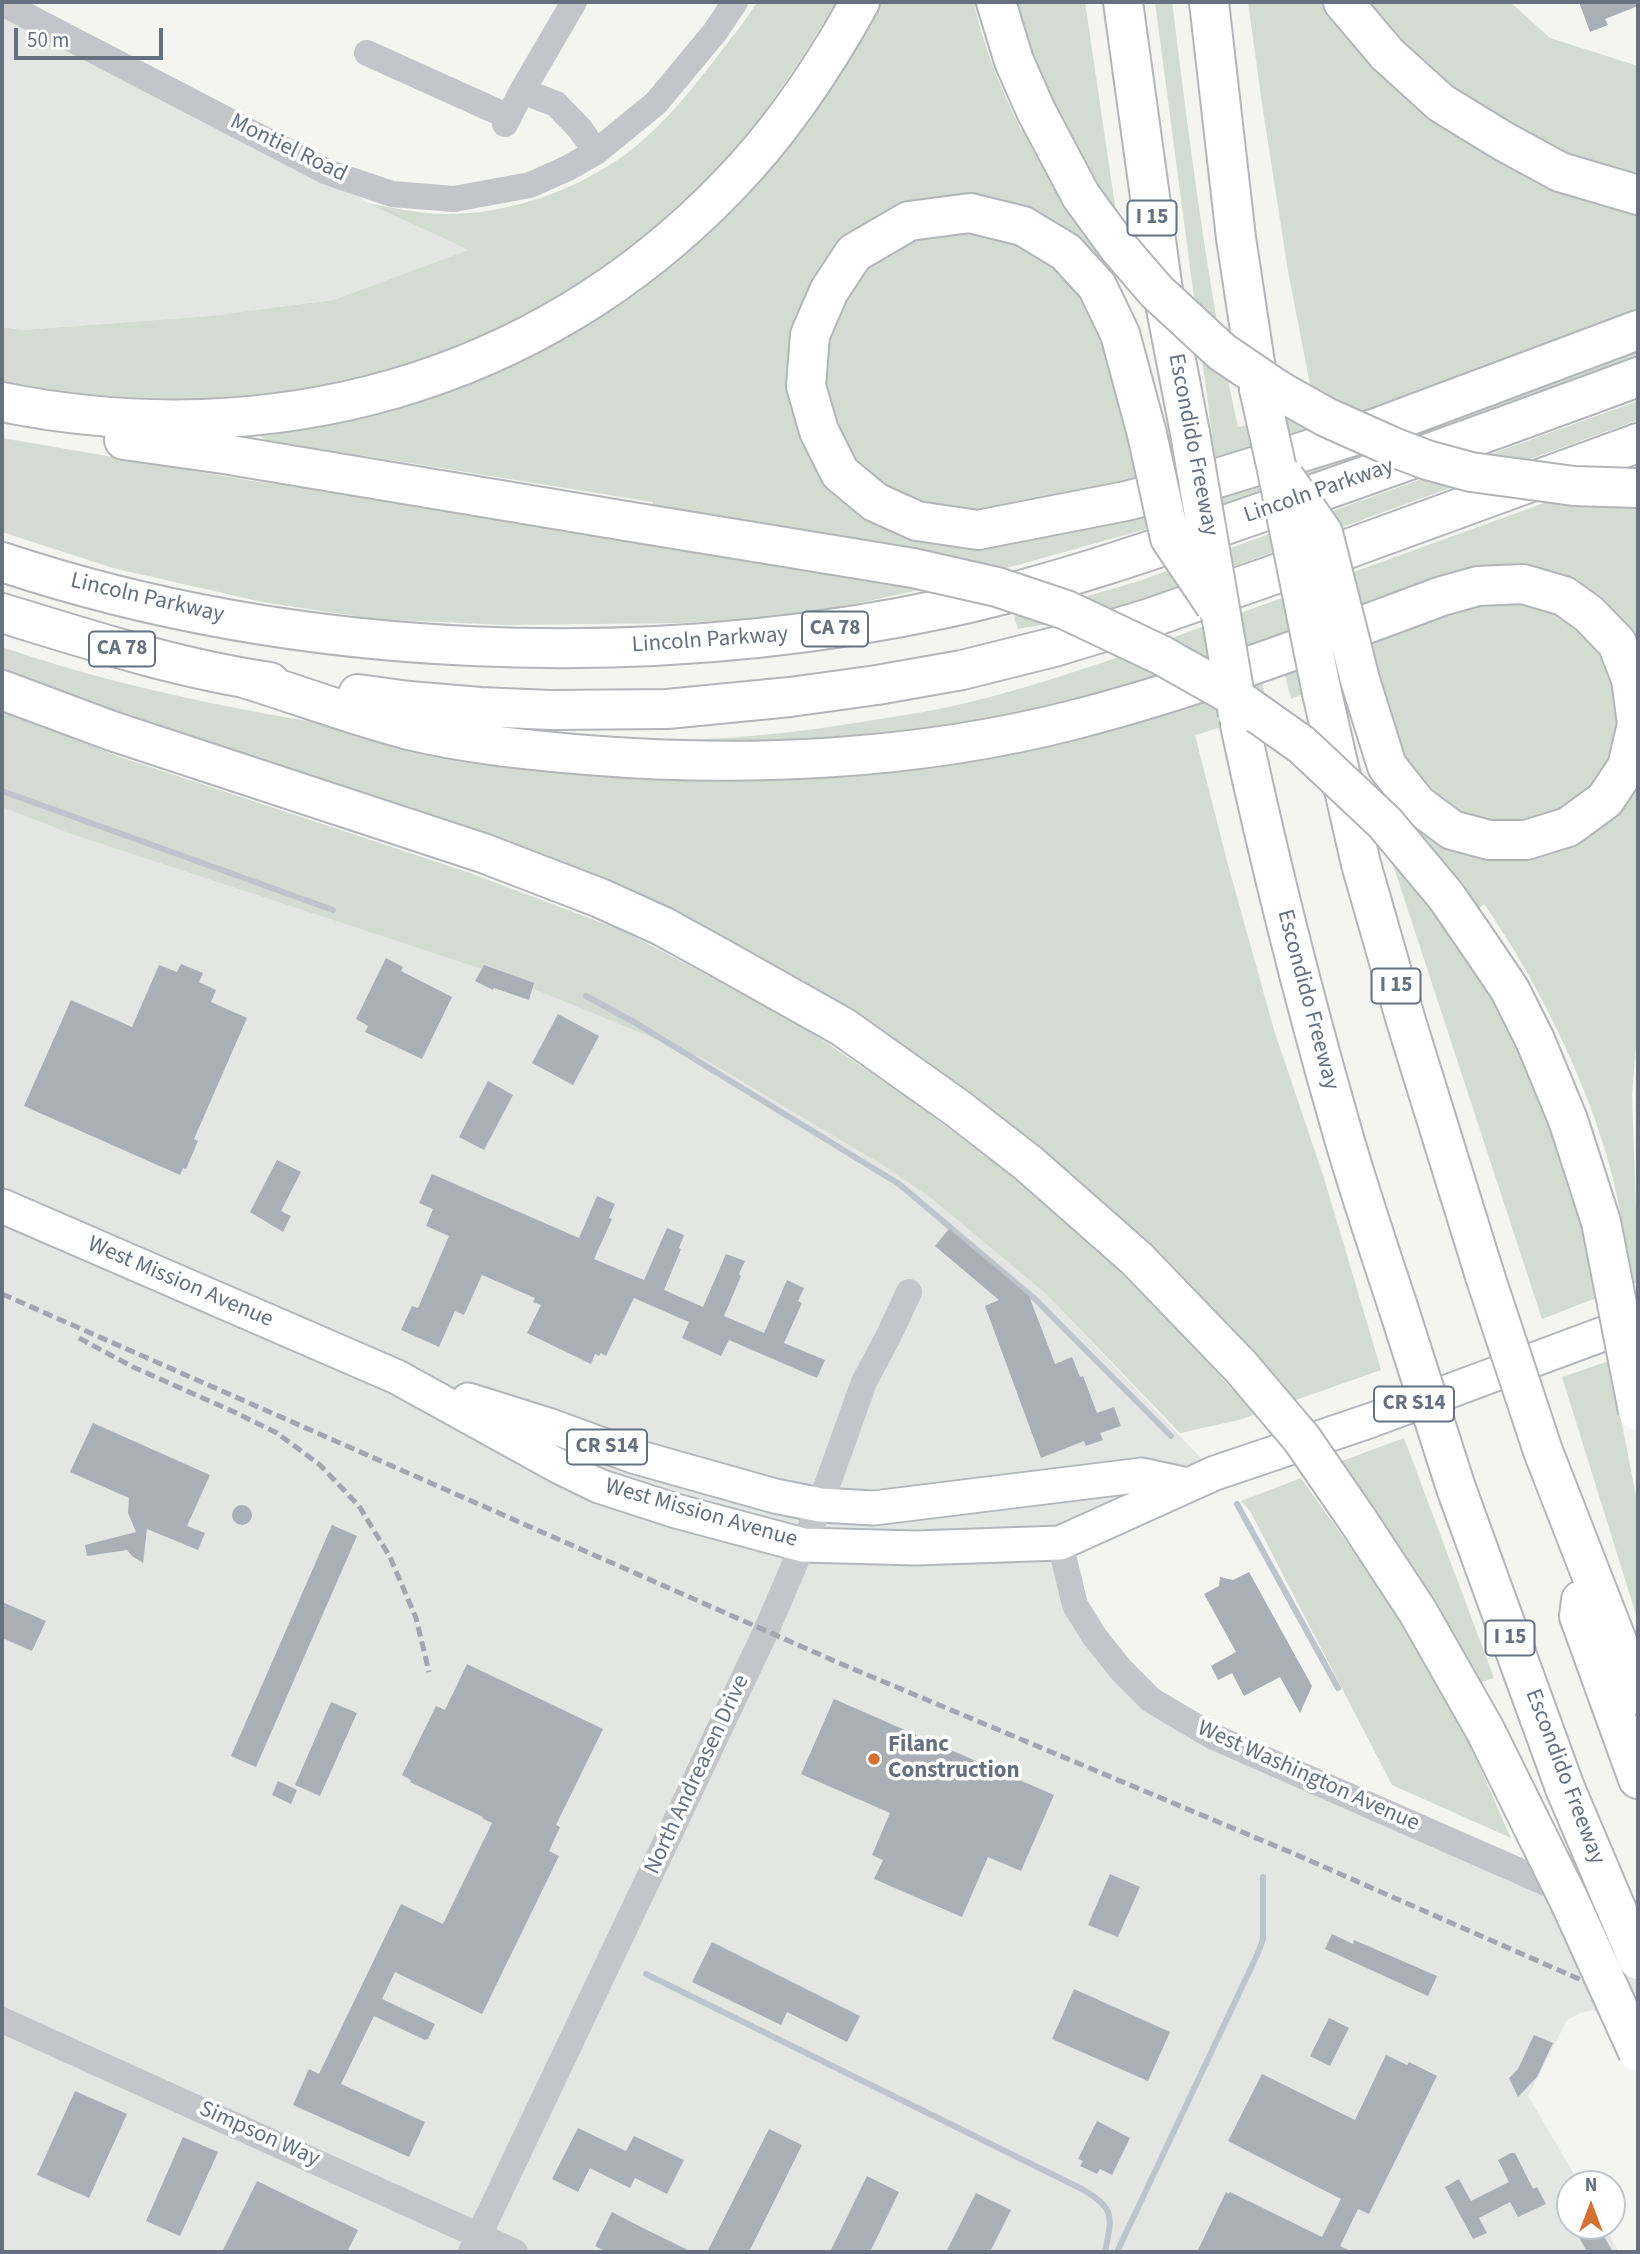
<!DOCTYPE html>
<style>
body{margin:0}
#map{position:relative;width:1640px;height:2254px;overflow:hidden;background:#f4f4f1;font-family:"Source Sans 3",sans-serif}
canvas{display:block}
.frame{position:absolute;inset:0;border:4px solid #657080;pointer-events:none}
.north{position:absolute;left:1556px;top:2170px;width:70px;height:70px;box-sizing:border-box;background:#fff;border:2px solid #c1c6cc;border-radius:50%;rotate:0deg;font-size:19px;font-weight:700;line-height:28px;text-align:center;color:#657080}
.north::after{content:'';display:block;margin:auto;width:24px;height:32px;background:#d6702f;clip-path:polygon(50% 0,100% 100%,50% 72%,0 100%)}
.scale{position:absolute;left:14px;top:28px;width:149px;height:32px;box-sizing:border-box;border:4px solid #657080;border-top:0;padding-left:9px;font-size:21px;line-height:24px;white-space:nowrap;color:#657080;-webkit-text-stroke:5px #fff;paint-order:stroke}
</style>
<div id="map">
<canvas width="1640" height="2254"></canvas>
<div class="frame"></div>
<div class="north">N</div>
<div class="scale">50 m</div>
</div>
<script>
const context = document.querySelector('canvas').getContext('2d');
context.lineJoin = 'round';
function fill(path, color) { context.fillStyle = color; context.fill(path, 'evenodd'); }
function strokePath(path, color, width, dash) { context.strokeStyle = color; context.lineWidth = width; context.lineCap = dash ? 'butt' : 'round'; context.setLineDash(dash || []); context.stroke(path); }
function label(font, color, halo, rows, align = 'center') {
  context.font = font + ' "Source Sans 3",sans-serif'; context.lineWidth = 7; context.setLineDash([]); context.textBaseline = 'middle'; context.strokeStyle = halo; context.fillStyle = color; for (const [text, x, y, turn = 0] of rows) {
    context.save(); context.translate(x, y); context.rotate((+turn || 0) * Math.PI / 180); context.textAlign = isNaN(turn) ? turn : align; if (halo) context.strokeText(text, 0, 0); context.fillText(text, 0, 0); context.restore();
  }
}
fill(new Path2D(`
 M2,3L327,172L367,203L470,250L333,300L211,316L23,330L2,327Z
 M2,807L71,834L497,974L704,1059L889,1169L932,1199L1046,1294L1215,1473L1060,1543L1068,1572L1151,1700L1361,1801L1638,1923V2029L1593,2010L1580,2013L1567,2020L1528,2096L1580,2184H1570V2226H1604L1619,2252H2Z`), '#e4e6e4');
fill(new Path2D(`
 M757,2H837L796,66L761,117L722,166L676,212L583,284L538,310L473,341L424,362L352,383L229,402L75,397L2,387V327L23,330L210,316L333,300L469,250L367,203C394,208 420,214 446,214C511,214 578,190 630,151C662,126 688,94 713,62C728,42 744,23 757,2Z
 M866,2H974C983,47 1001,88 1021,130L1045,117L1003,2H1085L1117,219L1106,260L1091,253L1025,211L836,256L808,434L960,540L1638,342V356L1252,494L1146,529L961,581L817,612L769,618L681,623L505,625L375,619L262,602L113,568L2,532V438L253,481L405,502L647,541L653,502L266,440L255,433L256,427L608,301Z
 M1155,2H1172C1190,144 1207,287 1238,427L1301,412L1313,400L1288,271L1262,104L1248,2H1329L1360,44L1638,208V312L1332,427L1228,461L972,513L935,509L882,487L861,469L842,447L825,400L826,336L838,306L860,278L882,254L908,239L955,230L1007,234L1077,284L1106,345L1119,397L1131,457L1212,434Z
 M1362,2H1510L1550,38L1638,66V175L1564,153L1478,109L1401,44Z
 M1638,401V420L1129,604L1053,623L1018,629L1014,617L1024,610L1088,596L1139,581Z
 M1638,469V662L1555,583L1110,699L796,751L631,740C656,739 681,740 706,739C778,736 852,724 923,712C990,700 1056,678 1119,657Z
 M1525,600L1574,620L1607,656L1622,713L1612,757L1594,786L1562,812L1501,826L1455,816L1411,778L1371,667L1291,699L1284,671L1474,603Z
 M2,647C155,700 317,724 478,747C553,757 628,771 703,778C760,784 826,778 883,772L1261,679L1269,713L1195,735L1227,861L1274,1030L1324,1178L1381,1370L1239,1420L1180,1433L1046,1294L932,1199L889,1169L704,1059L497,974L71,834L2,807V711L120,757L470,873L621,930L790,1018L908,1098L1048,1203L1169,1319L1208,1361L1231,1389L1257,1361L848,1014L152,728L2,672Z
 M1638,765V1021L1632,1095L1636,1212L1638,1211V1282L1542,1319L1382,831L1389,813L1499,851ZM1484,904C1543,988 1605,1116 1621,1217L1587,1229L1538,1080L1476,964L1453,932Z
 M1638,1351L1618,1404L1638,1506V1621L1562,1377Z
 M1404,1438L1494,1678L1481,1682L1473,1677L1429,1594L1387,1529L1339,1462Z
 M1301,1478C1347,1544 1397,1608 1436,1678C1465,1729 1487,1785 1511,1838L1392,1785L1250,1511L1241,1501Z`), '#d4dbd2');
strokePath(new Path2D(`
 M2,791L333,910
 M586,996L634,1022L899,1184L1035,1299L1171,1436
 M1237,1504L1338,1688
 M646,1974L1082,2189C1116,2209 1112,2216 1105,2252
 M1117,2252L1258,1953L1263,1939V1877`), '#bdc4ca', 6);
fill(new Path2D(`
 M1579,2H1638V6L1605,19L1608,25L1590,32Z
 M386,958L403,967L401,971L452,997L422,1059L365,1032L368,1026L356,1019Z
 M181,964L203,973L199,982L216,990L211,1002L247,1018L194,1139L198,1141L186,1169L183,1168L180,1175L24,1106L71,1000L132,1027L159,965L177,972Z
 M484,965L534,983L529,1000L494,988L493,990L475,981Z
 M558,1014L599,1036L573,1085L532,1063Z
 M488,1081L513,1095L484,1150L459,1137Z
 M277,1160L301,1172L281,1211L291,1216L283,1232L250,1212Z
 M432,1174L579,1238L597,1196L615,1204L609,1218L612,1219L594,1259L644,1280L667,1228L684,1235L679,1248L681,1249L664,1290L703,1307L726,1254L745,1261L739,1274L741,1276L724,1316L764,1333L787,1280L804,1288L798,1301L802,1303L784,1343L825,1360L817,1378L729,1340L721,1356L682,1338L689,1322L634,1298L606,1356L601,1353L599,1356L595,1354L591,1364L527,1333L541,1305L533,1302L535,1298L482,1275L464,1315L455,1311L439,1347L401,1330L412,1306L418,1308L449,1236L426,1226L433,1209L419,1203Z
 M949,1229L1029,1296L1055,1364L1072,1357L1080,1377L1083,1376L1097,1413L1114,1407L1121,1426L1100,1433L1103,1440L1086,1446L1084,1441L1041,1458L985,1306L999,1300L935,1246Z
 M93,1423L210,1475L187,1526L205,1533L198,1550L147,1529L143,1563L132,1556L127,1550L87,1556L85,1545L136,1532L128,1513L129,1498L70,1472Z
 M232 1515a10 10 0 1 1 20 0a10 10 0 1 1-20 0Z
 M332,1525L357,1536L256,1767L231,1756Z
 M1249,1572L1312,1686L1300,1713L1280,1677L1244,1696L1232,1673L1218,1680L1211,1666L1236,1652L1204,1594L1219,1586L1220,1577L1233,1580Z
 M2,1602L46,1621L32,1651L2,1638Z
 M467,1664L603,1729L556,1825L560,1827L549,1851L559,1856L482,2014L395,1972L382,1999L435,2024L428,2039L425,2040L374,2016L341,2084L425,2122L409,2157L293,2105L309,2069L319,2074L401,1904L443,1924L492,1823L482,1818L483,1817L410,1782L411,1780L402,1775L436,1706L445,1710Z
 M834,1699L1054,1795L1021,1871L988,1857L962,1917L874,1879L883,1860L872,1855L890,1813L801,1774Z
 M331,1702L357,1713L320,1796L295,1785Z
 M278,1781L297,1790L291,1804L272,1795Z
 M1110,1874L1140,1887L1118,1937L1088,1925Z
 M1332,1934L1353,1944L1354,1940L1437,1976L1428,1996L1325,1949Z
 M712,1942L860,2016L847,2042L787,2012L781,2025L692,1982Z
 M1074,1989L1170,2032L1148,2081L1052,2039Z
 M1329,2018L1349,2028L1330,2066L1310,2056Z
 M1534,2035L1553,2043L1537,2077L1518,2097L1509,2078L1518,2069Z
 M1386,2055L1407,2065L1409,2062L1437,2076L1369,2214L1358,2209L1340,2246L1353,2252H1197L1226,2192L1229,2194L1230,2192L1322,2237L1341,2199L1228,2141L1262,2074L1355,2120Z
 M75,2091L127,2114L89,2198L37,2175Z
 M1097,2121L1130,2138L1112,2175L1100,2169L1097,2174L1080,2166L1083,2161L1078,2159Z
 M578,2128L626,2151L634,2136L684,2160L667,2194L635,2178L630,2188L590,2168L578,2192L552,2179Z
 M769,2129L802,2145L749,2252H707Z
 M183,2137L218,2152L180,2236L146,2221Z
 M1511,2153H1515L1533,2189L1537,2187L1546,2204L1518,2217L1510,2202L1479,2218L1487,2233L1473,2239L1445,2187L1459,2179L1471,2201L1509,2182L1498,2160Z
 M867,2176L899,2192L870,2252H830Z
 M257,2181L358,2230L347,2252H222Z
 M976,2193L1011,2210L990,2252H946Z
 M612,2212L641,2227L692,2252H607L595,2246Z
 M1579,2226H1598L1613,2252H1587L1579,2237L1584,2234Z`), '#a9afb5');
const major = new Path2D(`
 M2,1206L397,1377L560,1467L599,1486L676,1511L803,1545L916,1548L1060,1543L1215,1473L1369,1421L1638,1321
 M468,1400L551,1426L633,1456L775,1496L820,1505L874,1508L1142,1475L1188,1485`);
const highway = new Path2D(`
 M996,2L1014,61L1036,111
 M1123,2L1164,298L1190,433
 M1209,2L1236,238L1259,389
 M1343,2L1387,54L1441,103L1503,141L1560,172L1638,195
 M2,402C270,456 537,385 728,186C780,133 824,67 860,2
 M1147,434L1120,334L1097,286L1066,252L1023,226L970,213L909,221L854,253L829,291L810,335L806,386L819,431L840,473L875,502L917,521L978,530L1126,501L1221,477L1360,434L1638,330
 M124,440L224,454L626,521
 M2,562C297,660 644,673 947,608C1058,584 1165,546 1271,509C1394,466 1516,422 1638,377
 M2,613C90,640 179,669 270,682
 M244,678C299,695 354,716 409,730C467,744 528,750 587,755C746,768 917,760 1073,720C1198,688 1320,641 1442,596L1478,586L1523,584L1564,596L1589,614L1617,643L1631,679L1637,724L1627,767L1605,800L1568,827L1526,840H1489L1452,830L1417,804L1387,766L1360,680
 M2,690L112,731L483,853L600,898L662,926L722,959L843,1027L957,1108L1028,1163L1137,1259L1241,1367
 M1322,693L1361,864L1406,1021L1485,1276
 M358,694L409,701L480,707L551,710L667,709L790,697L877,685L962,670L1054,647L1150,618L1350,548L1638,443
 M1240,725C1269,859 1302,992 1340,1124C1357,1185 1378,1246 1398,1307
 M1479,944L1510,990L1535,1040L1568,1120L1601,1222
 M1543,1451L1638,1695
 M1456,1488L1565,1788
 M1357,1519L1418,1612L1485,1730
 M1581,1600L1579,1616L1638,1779`);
strokePath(major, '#b3b6ba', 37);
strokePath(highway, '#b3b5b9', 42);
strokePath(new Path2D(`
 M2,3L327,172L392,194L454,199L530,185L568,168L596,152L656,103L715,32L735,2
 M367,53L509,117
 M522,91L556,104L580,129L596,152
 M505,124L522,91L574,2
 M1060,1543L1075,1605L1094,1636L1122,1671L1151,1700L1212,1736L1569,1893
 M2,2020L515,2252
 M471,2252L766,1631L820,1505L864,1382L889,1335L909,1292`), '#c3c5c9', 26);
strokePath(major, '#fff', 33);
strokePath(highway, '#fff', 38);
strokePath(new Path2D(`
 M2,1294L839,1663L1297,1855L1638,2005
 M79,1338L133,1367L232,1411L277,1433L320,1465L359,1506L390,1557L416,1618L429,1672`), '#a3a7ad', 5, [10, 5]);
const highwayBridge = new Path2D(`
 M1036,111L1081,196L1119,248L1157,292L1222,352L1278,390L1326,417L1393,447L1427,460L1471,472L1574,486L1638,488
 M1259,389L1276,465L1322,693
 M1190,433L1238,714
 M1147,434L1170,538L1215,605
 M1285,478L1323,533L1360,680
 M626,521L913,568L997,587L1066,610L1161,655L1230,694L1302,745L1385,823L1446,896L1479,944
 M1601,1222L1638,1411
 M1485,1276L1543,1451
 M1398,1307L1456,1488
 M1241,1367L1302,1439L1357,1519
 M1485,1730L1569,1900L1638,2052
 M1565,1788L1638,1960`);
strokePath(highwayBridge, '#b3b5b9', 42, []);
strokePath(highwayBridge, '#fff', 38);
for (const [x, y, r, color] of [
 [874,1759,7,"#d6702f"]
]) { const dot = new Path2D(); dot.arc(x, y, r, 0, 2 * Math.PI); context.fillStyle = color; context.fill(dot); strokePath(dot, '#fff', 2.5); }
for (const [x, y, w] of [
 [1152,218,49],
 [835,629,66],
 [122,649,66],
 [1396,986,49],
 [1414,1404,80],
 [607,1447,80],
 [1510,1638,49]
]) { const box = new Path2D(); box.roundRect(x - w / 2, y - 17.5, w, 35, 5); context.fillStyle = '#fff'; context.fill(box); strokePath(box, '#657080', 2); }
label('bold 21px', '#657080', null, [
 ["I 15",1152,218],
 ["CA 78",835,629],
 ["CA 78",122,649],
 ["I 15",1396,986],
 ["CR S14",1414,1404],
 ["CR S14",607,1447],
 ["I 15",1510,1638]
]);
label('23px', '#657080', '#fff', [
 ["Montiel Road",288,149,26],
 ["Escondido Freeway",1192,445,79],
 ["Lincoln Parkway",1319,492,-19],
 ["Lincoln Parkway",147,599,13],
 ["Lincoln Parkway",710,641,-4],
 ["Escondido Freeway",1307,1000,75],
 ["West Mission Avenue",180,1283,23],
 ["West Mission Avenue",701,1514,16],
 ["North Andreasen Drive",698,1775,-65],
 ["West Washington Avenue",1308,1777,24],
 ["Escondido Freeway",1564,1777,69],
 ["Simpson Way",259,2135,24]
]);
label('bold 23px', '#657080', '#fff', [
 ["Filanc",888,1746],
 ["Construction",888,1772]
], 'left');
</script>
